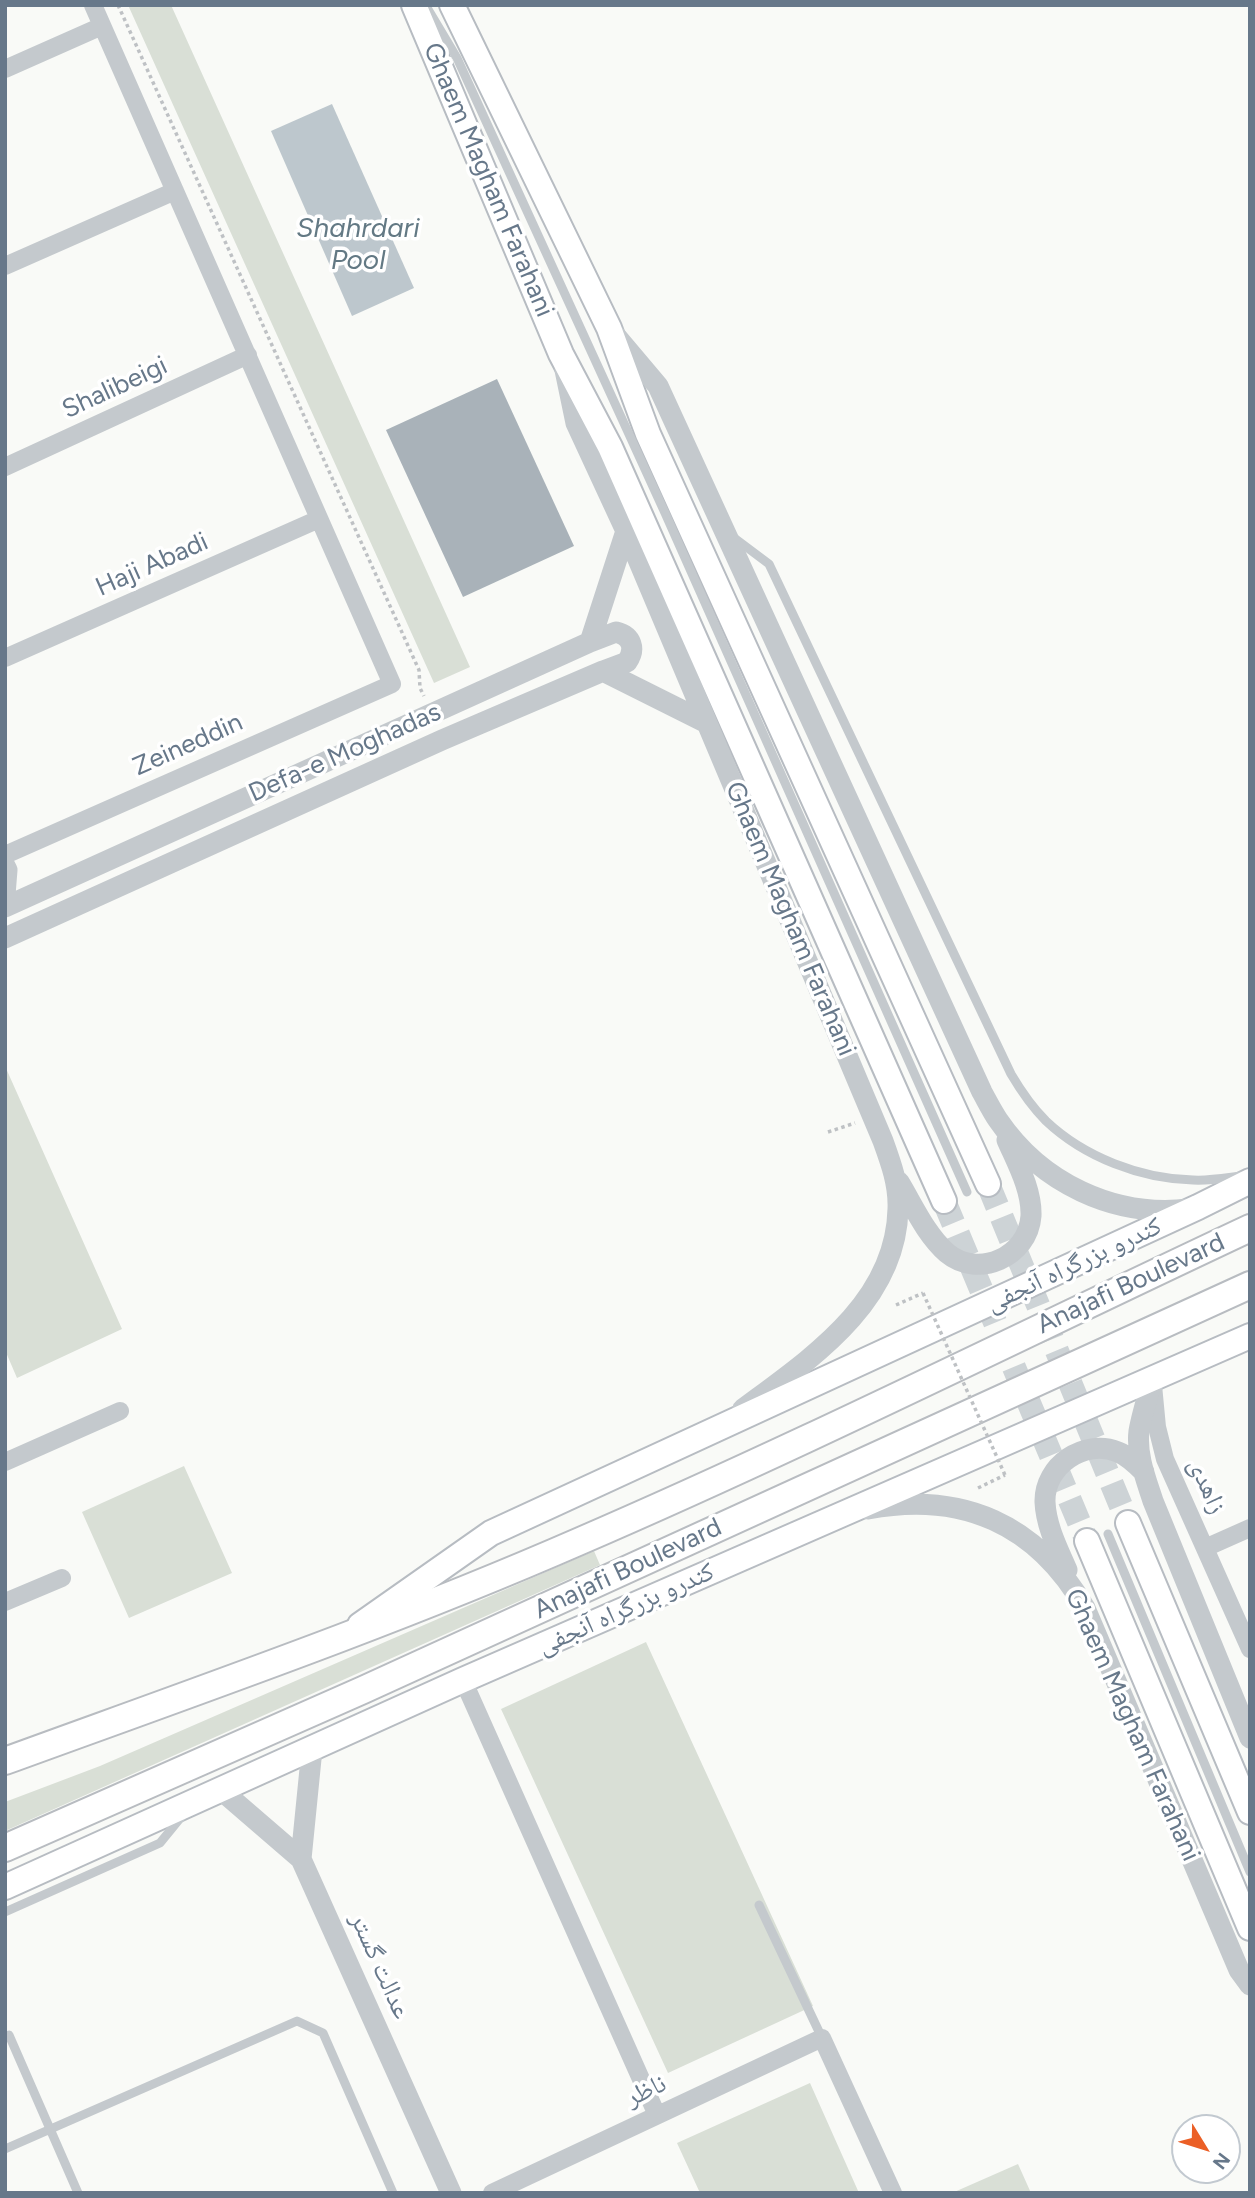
<!DOCTYPE html>
<meta charset="utf-8">
<style>
body{margin:0}
#map{position:relative;width:1255px;height:2198px;overflow:hidden;background:#f9faf7;font-family:Figtree,sans-serif}
canvas{display:block}
.frame{position:absolute;inset:0;border:7px solid #67788a;pointer-events:none}
.north{position:absolute;left:1171px;top:2114px;width:70px;height:70px;box-sizing:border-box;background:#fff;border:2px solid #c2c9d0;border-radius:50%;rotate:128deg;font-size:19px;font-weight:700;line-height:28px;text-align:center;color:#67788a}
.north::after{content:'';display:block;margin:auto;width:24px;height:32px;background:#eb5f26;clip-path:polygon(50% 0,100% 100%,50% 72%,0 100%)}
</style>
<div id="map">
<canvas width="1255" height="2198"></canvas>
<div class="frame"></div>
<div class="north">N</div>
</div>
<script>
const context = document.querySelector('canvas').getContext('2d');
context.lineJoin = 'round';
function fill(path, color) { context.fillStyle = color; context.fill(path, 'evenodd'); }
function strokePath(path, color, width, dash) { context.strokeStyle = color; context.lineWidth = width; context.lineCap = dash ? 'butt' : 'round'; context.setLineDash(dash || []); context.stroke(path); }
function label(font, color, halo, rows, align = 'center') {
  context.font = font + ' Figtree,"Noto Naskh Arabic",sans-serif'; context.lineWidth = 7; context.setLineDash([]); context.textBaseline = 'middle'; context.strokeStyle = halo; context.fillStyle = color; for (const [text, x, y, turn = 0] of rows) {
    context.save(); context.translate(x, y); context.rotate((+turn || 0) * Math.PI / 180); context.textAlign = isNaN(turn) ? turn : align; if (halo) context.strokeText(text, 0, 0); context.fillText(text, 0, 0); context.restore();
  }
}
fill(new Path2D(`
 M128,5H171L470,667L434,683Z
 M5,1066L122,1329L17,1378L5,1350Z
 M184,1466L232,1573L129,1618L82,1512Z
 M594,1551L600,1565L5,1831V1802L100,1766Z
 M646,1642L813,2006L668,2073L501,1709Z
 M810,2083L859,2193H700L677,2143Z
 M1018,2164L1031,2193H952Z`), '#d9dfd6');
fill(new Path2D(`
 M332,104L414,288L352,316L271,131Z`), '#bdc7cd');
fill(new Path2D(`
 M497,379L574,546L463,597L386,430Z`), '#a9b2b9');
strokePath(new Path2D(`
 M988,1184L1128,1523
 M944,1201L1087,1541`), '#cdd3d6', 24, [24, 12]);
const secondary = new Path2D(`
 M414,5L561,354L610,447L944,1201
 M452,5L609,328L648,434L988,1184
 M1128,1523L1250,1812
 M1087,1541L1250,1928
 M360,1625L491,1533L1198,1207L1250,1181
 M5,1887L463,1680L1250,1336`);
const primary = new Path2D(`
 M5,1761C197,1691 390,1624 578,1542C805,1444 1026,1333 1250,1228
 M5,1848L363,1690L1250,1285`);
strokePath(secondary, '#b7bcc2', 28);
strokePath(primary, '#b8bcc1', 30);
strokePath(new Path2D(`
 M118,5L419,670L420,688L424,696
 M828,1132L855,1123
 M896,1305L923,1293
 M978,1488L1005,1475`), '#bec1c4', 3.5, [3.5, 3.5]);
strokePath(new Path2D(`
 M426,6L457,58L665,513L967,1192
 M733,537L769,564L1011,1074C1021,1091 1032,1107 1046,1121C1084,1157 1141,1179 1193,1180C1209,1181 1225,1178 1241,1176
 M1108,1534L1250,1872
 M759,1905L822,2038
 M5,1912L160,1843L182,1816
 M5,2036L9,2035L78,2193
 M5,2149L297,2021L323,2033L393,2193`), '#c4c9cd', 9);
strokePath(new Path2D(`
 M5,69L102,26
 M5,266L175,191
 M5,467L248,355
 M5,658L319,519
 M5,855L392,684L93,5
 M1153,1385L1157,1427L1165,1459L1250,1649
 M5,1462L120,1411
 M1205,1548L1250,1528
 M5,1602L62,1578
 M463,1680L657,2115
 M492,2193L822,2038L893,2193`), '#c4c9cd', 18);
strokePath(new Path2D(`
 M615,335L658,386L982,1092C987,1101 992,1111 998,1120C1041,1183 1114,1218 1189,1209
 M565,370L576,423L626,531L883,1141C891,1163 899,1185 898,1209C896,1303 810,1359 743,1409
 M590,642L616,632C632,636 636,649 627,662L603,671
 M5,866L7,870L5,895
 M5,907L590,642L626,531
 M5,938L442,740L603,671L707,723
 M899,1182C913,1205 926,1235 947,1253C978,1279 1028,1257 1031,1216C1032,1190 1017,1163 1007,1140
 M1153,1378C1148,1395 1142,1414 1139,1431C1136,1455 1146,1479 1153,1501L1250,1738
 M868,1509C962,1491 1037,1524 1085,1608L1239,1970L1250,1985
 M1067,1570C1058,1549 1046,1526 1045,1502C1044,1466 1084,1438 1118,1452C1128,1456 1136,1464 1144,1472
 M221,1790L301,1859L451,2193
 M301,1859L312,1749`), '#c4c9cd', 21);
strokePath(secondary, '#fff', 24);
strokePath(primary, '#fff', 26);
strokePath(new Path2D(`
 M923,1293L1005,1475`), '#bec1c4', 3.5, [3.5, 3.5]);
label('26px', '#67788a', '#fff', [
 ["Ghaem Magham Farahani",488,180,67],
 ["Shalibeigi",115,388,-25],
 ["Haji Abadi",152,565,-24],
 ["Zeineddin",188,745,-24],
 ["Defa-e Moghadas",345,753,-24],
 ["Ghaem Magham Farahani",790,919,67],
 ["کندرو بزرگراه آنجفی",1074,1265,-25],
 ["Anajafi Boulevard",1131,1284,-25],
 ["زاهدی",1207,1486,66],
 ["Anajafi Boulevard",628,1569,-25],
 ["کندرو بزرگراه آنجفی",626,1609,-24],
 ["Ghaem Magham Farahani",1132,1725,66],
 ["عدالت گستر",380,1966,66],
 ["ناظر",646,2091,-25]
]);
label('italic 28px', '#637984', '#fff', [
 ["Shahrdari",358,229],
 ["Pool",358,261]
]);
</script>
